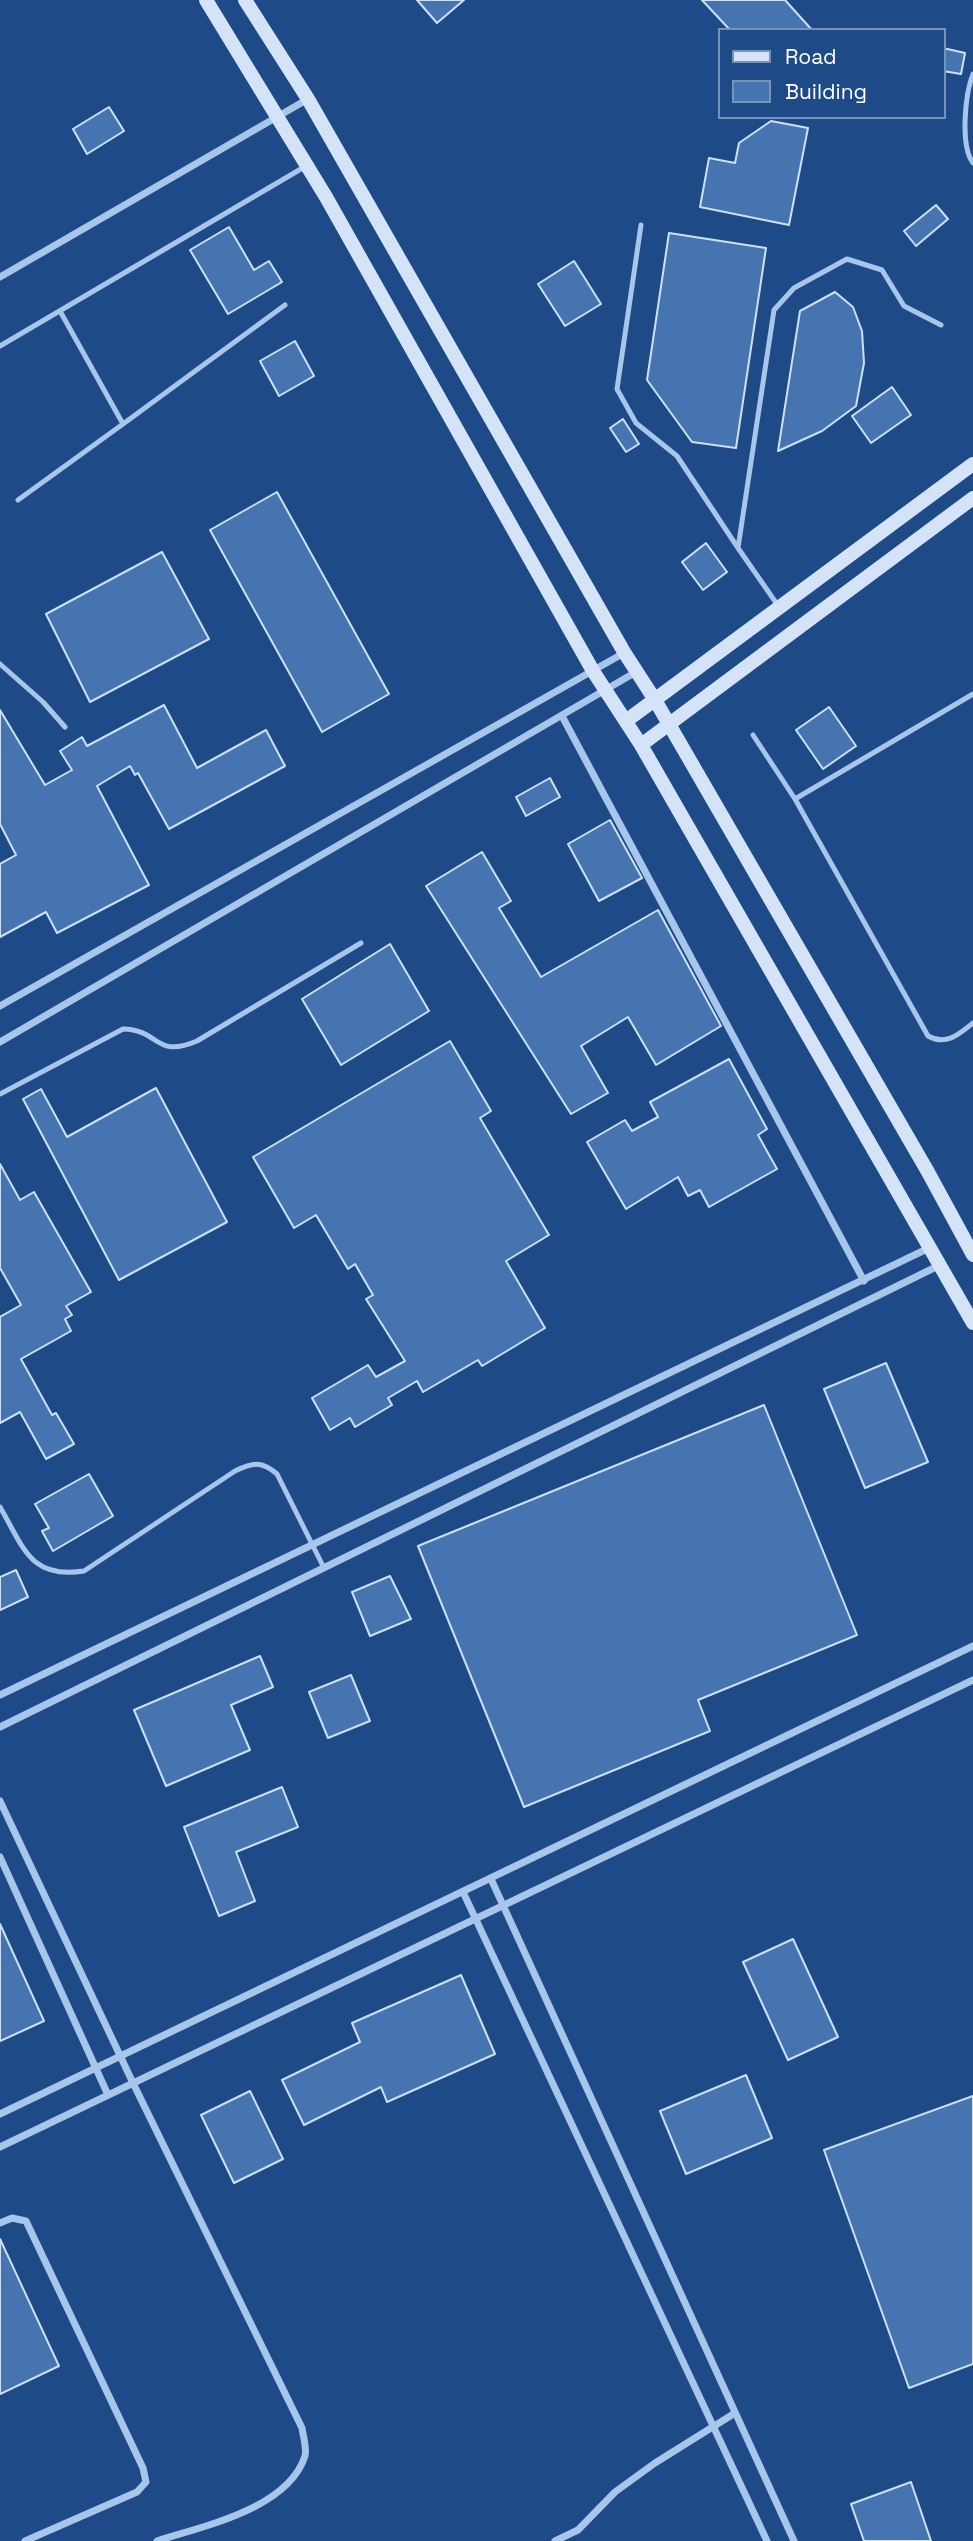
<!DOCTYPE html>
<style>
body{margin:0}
#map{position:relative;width:973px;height:2541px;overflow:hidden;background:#1e4b88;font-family:"Space Grotesk",sans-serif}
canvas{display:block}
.legend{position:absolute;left:718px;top:28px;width:228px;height:91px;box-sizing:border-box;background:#1e4b88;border:2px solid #7893b8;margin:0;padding:9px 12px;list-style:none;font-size:21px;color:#fff}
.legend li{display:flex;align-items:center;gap:14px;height:35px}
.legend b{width:35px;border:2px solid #7893b8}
</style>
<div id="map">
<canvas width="973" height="2541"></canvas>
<ul class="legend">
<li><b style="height:9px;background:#d4e3f8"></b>Road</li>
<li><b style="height:19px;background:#4674b1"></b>Building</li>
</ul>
</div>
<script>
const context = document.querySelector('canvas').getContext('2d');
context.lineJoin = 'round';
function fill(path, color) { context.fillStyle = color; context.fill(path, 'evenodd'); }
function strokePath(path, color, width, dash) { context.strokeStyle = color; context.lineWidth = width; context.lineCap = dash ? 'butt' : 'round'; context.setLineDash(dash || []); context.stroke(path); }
const building = new Path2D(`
 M417,0H464L437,23Z
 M702,0H785L812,30H730Z
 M943,48L965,53L961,74L943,71Z
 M109,107L124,131L87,154L73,129Z
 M771,121L808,128L789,225L700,207L709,158L735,163L739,143Z
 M936,205L948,219L916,246L904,231Z
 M229,227L254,270L269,261L282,282L228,314L190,250Z
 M669,233L766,248L736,448L692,442L647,380Z
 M574,261L601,304L565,326L538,284Z
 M835,292L853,307L862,331L864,363L856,406L822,431L778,451L800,311Z
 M295,341L314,376L279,396L260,361Z
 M892,387L911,415L871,443L852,416Z
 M623,419L639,444L626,452L610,428Z
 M277,492L389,694L322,732L210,530Z
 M706,543L727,572L703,590L682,562Z
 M162,552L209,639L90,702L46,614Z
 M164,705L197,768L266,730L285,766L169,829L138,773L135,775L130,766L97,786L149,885L57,933L46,912L0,937V864L16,855L0,824V710L45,785L72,770L60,751L82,737L87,746Z
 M829,707L856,746L823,769L796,730Z
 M550,778L560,797L526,816L516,797Z
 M610,820L642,878L599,901L568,844Z
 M482,852L511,901L499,908L541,977L658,910L721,1026L656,1065L628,1017L581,1046L608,1093L571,1114L426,886Z
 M390,944L429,1011L341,1065L302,999Z
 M450,1041L491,1111L480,1118L549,1235L506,1261L545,1328L482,1366L478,1360L423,1392L417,1381L388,1398L392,1405L355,1427L350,1418L330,1430L312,1398L368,1365L376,1377L405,1361L366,1299L373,1295L355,1264L348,1269L316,1215L294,1228L253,1157Z
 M729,1059L767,1129L758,1135L777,1169L709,1207L700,1190L688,1196L678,1177L626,1209L587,1142L625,1120L632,1131L658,1117L650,1102Z
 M156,1088L227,1222L119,1280L23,1099L41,1089L67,1137Z
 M0,1164L20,1200L34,1192L91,1292L66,1306L72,1315L65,1319L71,1331L21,1359L52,1415L56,1413L74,1444L46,1459L20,1412L0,1423V1317L21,1305L0,1268Z
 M886,1363L928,1462L865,1488L824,1389Z
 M764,1405L857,1635L698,1700L710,1731L524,1807L418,1546Z
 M89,1474L113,1516L53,1551L42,1531L49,1528L35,1504Z
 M16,1570L28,1597L0,1610V1577Z
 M390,1576L411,1619L370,1636L352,1592Z
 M260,1656L273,1687L231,1705L250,1750L166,1786L134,1710Z
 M351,1675L370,1721L328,1738L309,1692Z
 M282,1787L298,1827L236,1852L255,1901L219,1916L184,1827Z
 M0,1924L44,2021L0,2041Z
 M793,1939L838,2037L788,2060L743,1962Z
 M461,1975L495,2054L387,2102L381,2087L304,2125L282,2080L360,2042L352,2023Z
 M746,2075L772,2138L686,2174L660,2111Z
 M250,2091L283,2159L234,2183L201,2115Z
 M973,2096V2364L909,2388L824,2150Z
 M0,2239L59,2366L0,2394Z
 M911,2482L931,2541H864L851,2504Z`);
fill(building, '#4674b1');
strokePath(building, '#cde0f8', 2);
strokePath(new Path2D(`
 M973,74C965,94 960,146 973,163
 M641,225L617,389L636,423L677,456L738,548
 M60,311L123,424L285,305
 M0,346L306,166
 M18,500L123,424
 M779,607L738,548L774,310L794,288L847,259L882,270L904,306L941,325
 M0,664L43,702L65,727
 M753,735L795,799L928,1036C946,1046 958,1035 973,1023
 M795,799L973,694
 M0,1094L123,1029C161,1030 154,1059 197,1041L361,943
 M0,1507C24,1548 30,1579 84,1571L235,1471C253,1462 262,1461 277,1474L324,1568`), '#a8c5eb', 5);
strokePath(new Path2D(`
 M0,277L308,99
 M562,716L864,1281
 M0,1006L624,653
 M0,1042L636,672
 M0,1695L929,1248
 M0,1727L938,1266
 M0,1801L133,2083L302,2428C303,2436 307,2448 305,2456C288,2509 203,2526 157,2541
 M0,1857L108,2095
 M491,1879L794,2541
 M463,1892L767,2541
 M0,2114L973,1646
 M0,2147L973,1680
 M0,2223L12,2218L26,2221L143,2468L146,2482L137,2492L25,2541
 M555,2541L578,2530L615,2492L655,2463L735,2413`), '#a8c5eb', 7);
strokePath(new Path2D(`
 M206,0L326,197L593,671L641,745L973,1323
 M245,0L308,99L624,652L655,700L928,1172L973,1255
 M626,721L973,464
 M641,745L973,498`), '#d4e3f8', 14);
</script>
